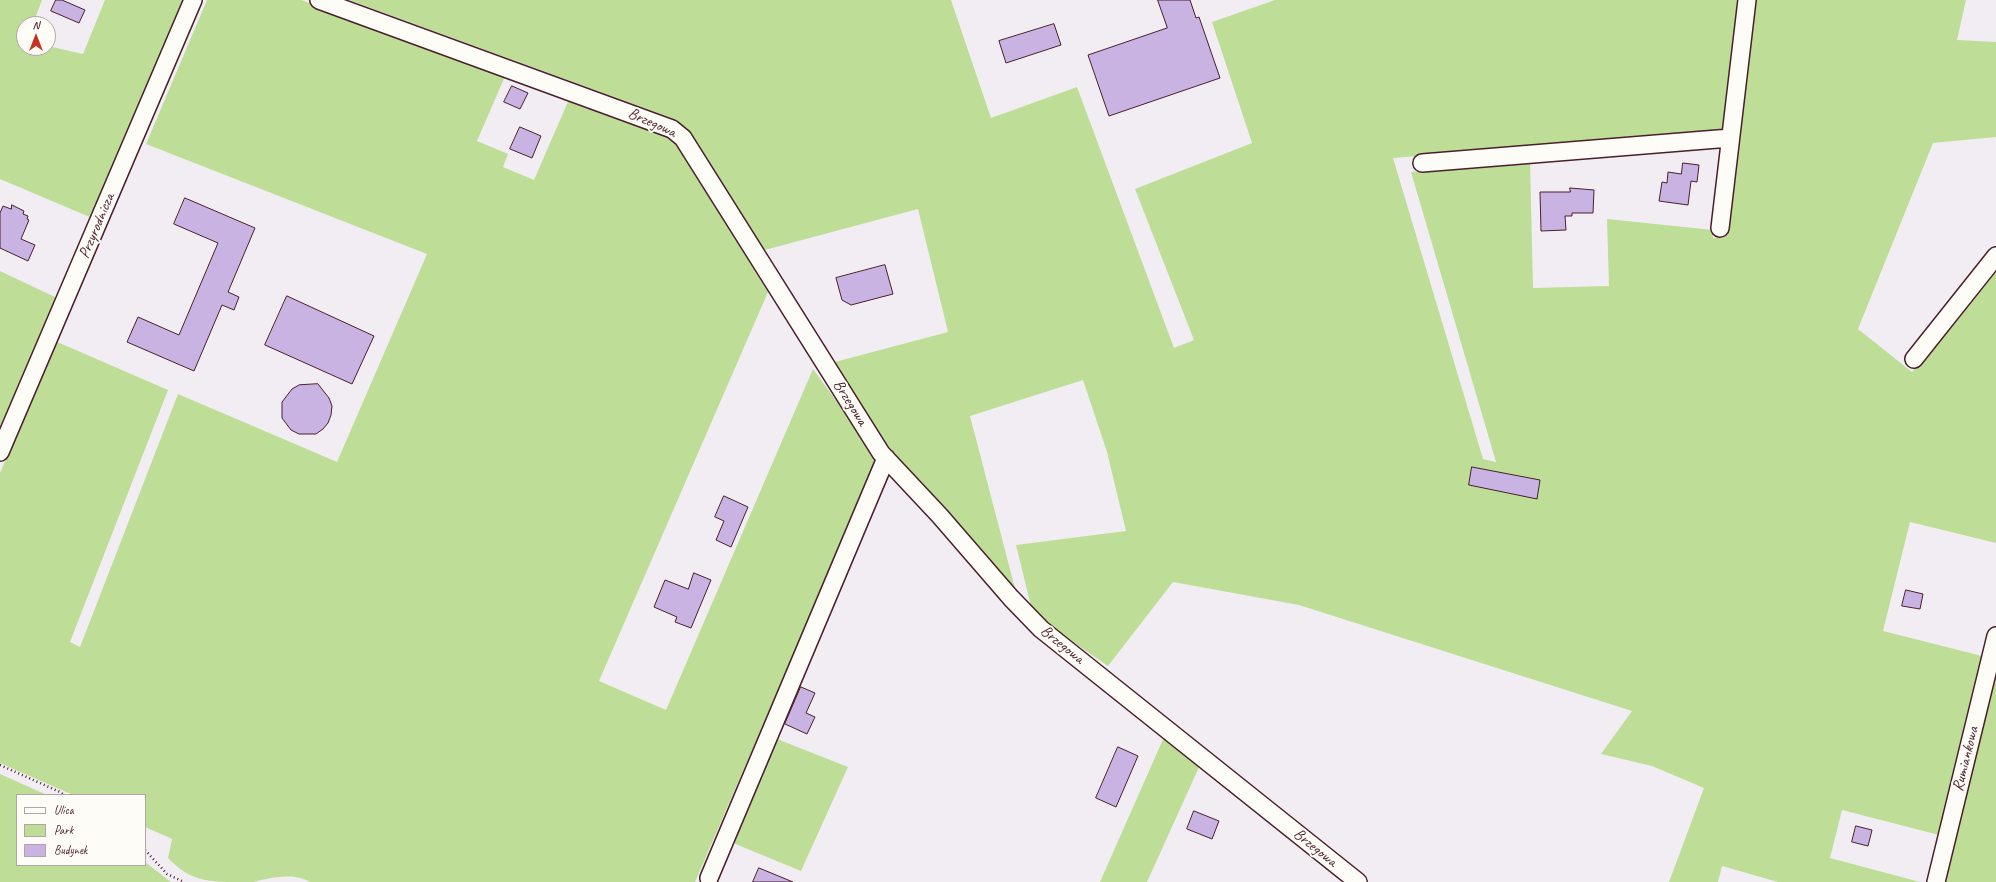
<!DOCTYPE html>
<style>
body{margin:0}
#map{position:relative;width:1996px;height:882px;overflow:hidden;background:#f2edf3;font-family:Caveat,sans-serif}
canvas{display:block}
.legend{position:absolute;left:16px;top:794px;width:130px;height:72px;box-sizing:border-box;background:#fdfcf7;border:1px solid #b5a4a5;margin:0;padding:5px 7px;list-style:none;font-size:12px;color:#4a1f2b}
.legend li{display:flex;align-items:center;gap:8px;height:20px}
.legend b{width:20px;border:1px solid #b5a4a5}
.north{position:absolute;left:16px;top:16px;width:40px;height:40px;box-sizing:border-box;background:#fdfcf7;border:1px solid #b5a4a5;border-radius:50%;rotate:0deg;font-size:11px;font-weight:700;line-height:16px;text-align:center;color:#4a1f2b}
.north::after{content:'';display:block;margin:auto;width:14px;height:18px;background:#c8321e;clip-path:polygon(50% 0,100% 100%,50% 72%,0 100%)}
</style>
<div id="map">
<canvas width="1996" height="882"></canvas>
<ul class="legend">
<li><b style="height:5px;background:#fdfcf7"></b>Ulica</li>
<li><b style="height:11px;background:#bede97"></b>Park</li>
<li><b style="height:11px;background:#c8b3e3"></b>Budynek</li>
</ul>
<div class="north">N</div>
</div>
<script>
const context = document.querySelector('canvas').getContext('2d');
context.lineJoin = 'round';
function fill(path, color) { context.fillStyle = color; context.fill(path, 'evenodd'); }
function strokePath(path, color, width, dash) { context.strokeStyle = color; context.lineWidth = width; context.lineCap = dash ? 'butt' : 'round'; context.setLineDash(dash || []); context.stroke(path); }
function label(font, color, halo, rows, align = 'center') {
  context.font = font + ' Caveat,sans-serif'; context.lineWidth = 4; context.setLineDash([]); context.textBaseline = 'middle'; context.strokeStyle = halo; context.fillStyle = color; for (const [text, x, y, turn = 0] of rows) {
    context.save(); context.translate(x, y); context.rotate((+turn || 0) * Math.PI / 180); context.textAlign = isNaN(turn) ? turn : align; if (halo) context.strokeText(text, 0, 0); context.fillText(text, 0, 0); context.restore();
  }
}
fill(new Path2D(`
 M0,0H42L33,24H24V48H48V46L83,54L105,0H184L92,218L0,179Z
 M207,0H301L506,74L477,141L508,154L503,167L534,180L570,97L670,134L768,292L599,681L666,710L813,369L878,458L695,882H310C293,872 271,878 253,882C246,882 238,882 231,882C204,882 187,878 168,858L172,839L145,827V795H73L0,763V473L55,341L168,390L70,642L80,647L178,394L337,462L427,254L146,144Z
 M349,0H951L991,118L1077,87L1174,348L1194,340L1135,189L1252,143L1212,22L1275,0H1740L1723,132L1393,158L1483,459L1496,462L1411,172L1530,162L1533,288L1609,286L1607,219L1713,230V238H1723L1752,0H1966L1957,40L1996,42V137L1933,143L1858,329L1912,372L1996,267V543L1910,522L1883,631L1986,657L1943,836L1842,810L1830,858L1920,882H1778L1722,866L1718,882H1669L1704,788L1652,766L1601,754L1632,711L1299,605L1173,582L1108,666L1040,619L1032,610L1016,545L1126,531L1107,452L1083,380L970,416L1017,596L873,428L831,363L948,332L918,209L761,251L677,120Z
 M0,271L57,298L0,430Z
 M1996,652V882H1941Z
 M1164,737L1200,765L1147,882H1100Z
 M777,739L848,767L801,871L733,843Z
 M0,774L47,795H17V865H145V862L171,882H0Z`), '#bede97');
const building = new Path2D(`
 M56,0H62L85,10L79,23L51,11Z
 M1158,0H1190L1196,18L1199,17L1220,78L1109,116L1088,55L1167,28Z
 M1054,24L1061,45L1006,63L999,41Z
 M512,86L528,93L520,109L504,102Z
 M520,127L541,136L532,158L510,149Z
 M1683,163L1699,165L1697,182L1691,181L1688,205L1659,201L1662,182L1667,183L1668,172L1681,174Z
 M1570,188L1594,190L1593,213H1572V216H1565L1566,230L1541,231L1540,192H1570Z
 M185,198L255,228L228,292L239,297L234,310L222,305L194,371L127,342L138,317L179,335L218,243L174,224Z
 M12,205L24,211L23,214L28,216L27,219L29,220L21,239L35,245L28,261L0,248V213L3,206L11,209Z
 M885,265L893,294L851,305L842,300L836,278Z
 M287,296L374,336L352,384L265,345Z
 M318,384L329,398L332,406L331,415L328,423L323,429L316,434H299L291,430L282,418V402L292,389L299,385Z
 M1472,467L1540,480L1537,499L1469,485Z
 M724,496L748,507L731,547L716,540L724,521L715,517Z
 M694,573L711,580L691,628L675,622L677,617L654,607L665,580L688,589Z
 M1906,590L1923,594L1920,609L1902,606Z
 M801,687L815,693L806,713L815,717L807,734L785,724Z
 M1118,747L1138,756L1116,807L1096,798Z
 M1194,811L1219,821L1212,839L1187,829Z
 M1856,826L1872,830L1868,846L1852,842Z
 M759,868L793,882H753Z`);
fill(building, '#c8b3e3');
strokePath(building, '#4a1f2b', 1);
const minor = new Path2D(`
 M319,0L672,129L683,138L881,453L940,516L1011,598L1041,629L1358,882
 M1422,163L1730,138
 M1720,228L1747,0
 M1914,359L1996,256
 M0,452L193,0
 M709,878L886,458
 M1936,882L1996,636`);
strokePath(minor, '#4a1f2b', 20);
strokePath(new Path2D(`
 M0,765L60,792L64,795
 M145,850L167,874L184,882`), '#4a1f2b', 2.5, [1, 3]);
strokePath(minor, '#fdfcf7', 17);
label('16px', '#4a1f2b', '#fdfcf7', [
 ["Brzegowa",652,123,24],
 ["Przyrodnicza",97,226,-67],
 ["Brzegowa",850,403,58],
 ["Brzegowa",1062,645,39],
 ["Rumiankowa",1966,759,-76],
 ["Brzegowa",1315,848,39]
]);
</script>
